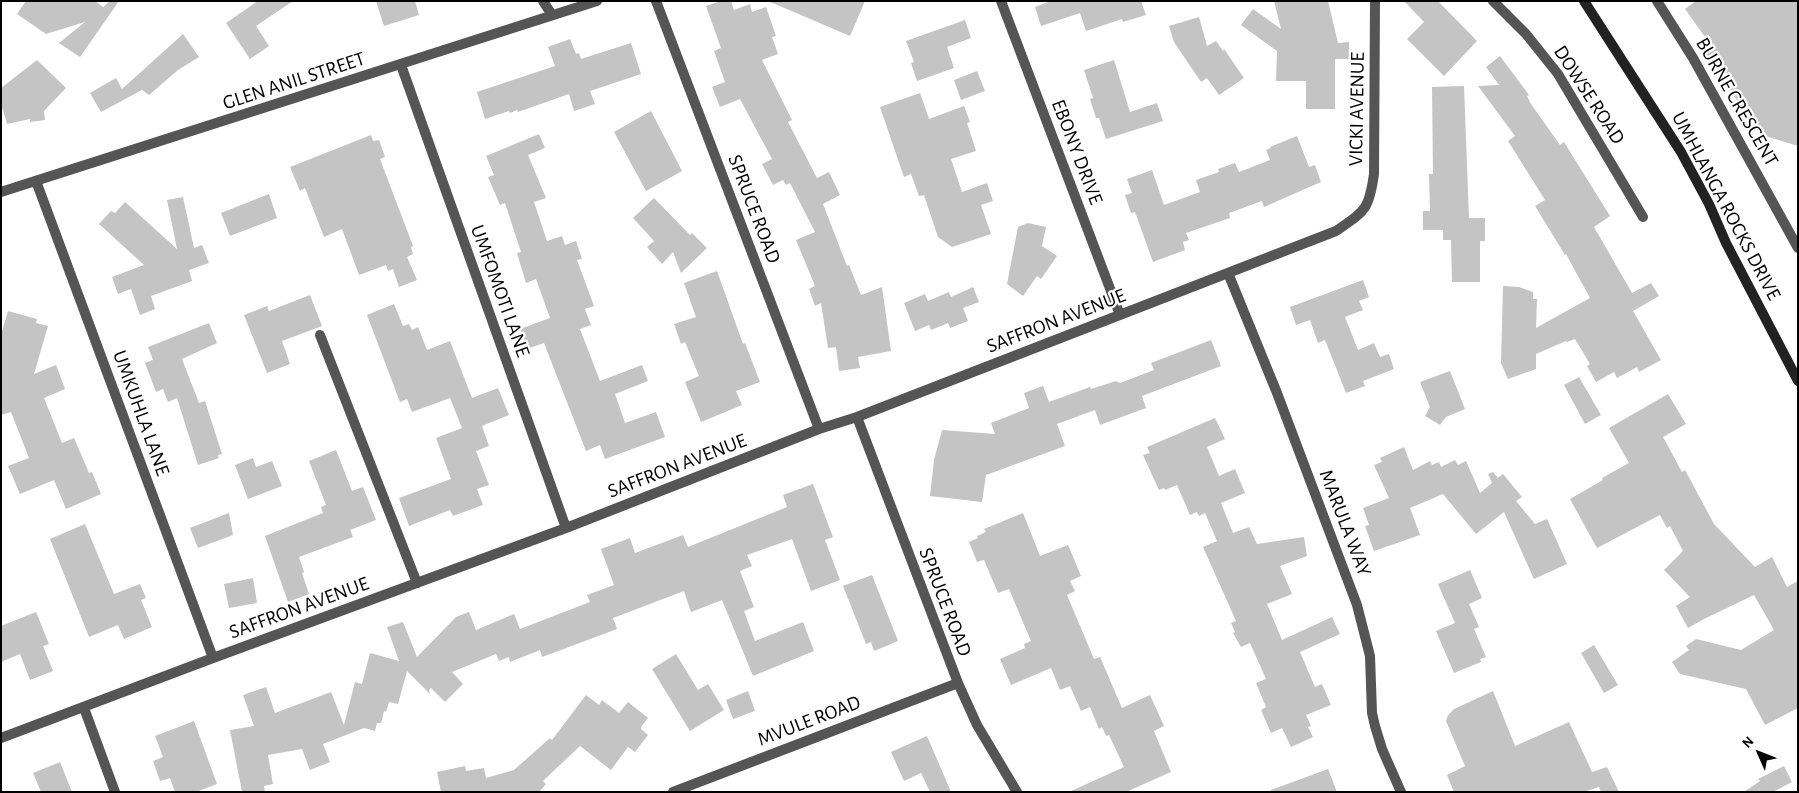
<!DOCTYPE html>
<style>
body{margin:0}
#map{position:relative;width:1799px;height:793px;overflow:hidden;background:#fff;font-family:"Alegreya Sans",sans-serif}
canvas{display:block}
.frame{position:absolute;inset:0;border:2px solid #000;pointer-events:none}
.north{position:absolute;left:1734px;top:728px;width:50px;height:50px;-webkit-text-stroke:4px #fff;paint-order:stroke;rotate:314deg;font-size:14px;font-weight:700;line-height:20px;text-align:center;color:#000}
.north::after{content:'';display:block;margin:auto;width:18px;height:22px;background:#000;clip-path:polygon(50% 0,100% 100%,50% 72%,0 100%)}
</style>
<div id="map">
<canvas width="1799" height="793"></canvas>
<div class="frame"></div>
<div class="north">N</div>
</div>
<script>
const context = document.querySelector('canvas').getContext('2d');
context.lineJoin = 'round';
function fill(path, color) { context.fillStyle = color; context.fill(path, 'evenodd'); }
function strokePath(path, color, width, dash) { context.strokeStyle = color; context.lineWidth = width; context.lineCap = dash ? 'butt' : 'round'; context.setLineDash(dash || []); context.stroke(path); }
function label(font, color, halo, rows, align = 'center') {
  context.font = font + ' "Alegreya Sans",sans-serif'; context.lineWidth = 4.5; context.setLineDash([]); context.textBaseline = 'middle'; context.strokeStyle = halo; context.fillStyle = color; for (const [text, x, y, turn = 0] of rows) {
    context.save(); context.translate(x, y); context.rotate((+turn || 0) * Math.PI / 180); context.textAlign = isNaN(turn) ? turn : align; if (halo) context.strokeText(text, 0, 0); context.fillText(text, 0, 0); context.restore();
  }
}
fill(new Path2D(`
 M26,1H95L103,7L110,1H119L80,57L59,43L85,22L46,34L17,14Z
 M258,1H293L256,26L269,46L250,59L226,23Z
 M376,1H415L419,15L384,26Z
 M721,1H731L734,10L750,4L752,12L766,7L776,36L772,37L778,54L762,60L792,120L788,122L817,178L829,172L840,195L823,204L847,266L849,265L861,295L882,287L891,351L858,357L860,368L839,371L836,347L828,348L821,303L815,306L809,289L815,286L796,240L815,232L790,183L786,185L783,180L773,185L762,164L772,159L740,99L720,107L712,87L725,82L714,51L721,48L706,6Z
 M768,1H865L850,36Z
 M1051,1H1141L1146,15L1123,22L1122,19L1086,31L1080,13L1041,26L1035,7Z
 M1274,1H1328L1338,43L1349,42V59H1335V109H1306V81H1276L1277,51L1241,25L1253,9L1281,29Z
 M1404,1H1438L1477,41L1444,76L1407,39L1424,22Z
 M1696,1H1798V146L1762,135L1696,43L1705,37L1685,9Z
 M1199,17L1207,46L1216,41L1223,51L1224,49L1244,78L1219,95L1207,78L1201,82L1174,42L1169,26Z
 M965,20L971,38L947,47L954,68L917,81L911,63L914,62L906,41Z
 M183,34L199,57L178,70L149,95L142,90L101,112L90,93L116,78L122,89Z
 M570,39L576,54L579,53L581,59L631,43L641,74L590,91L595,104L574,111L569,94L518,112L517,110L510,113L509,111L485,119L477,92L555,66L548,47Z
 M1500,56L1529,95L1527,96L1531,104L1560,145L1564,142L1610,216L1594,227L1632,293L1651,283L1659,296L1633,311L1661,360L1639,372L1637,367L1617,378L1614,372L1596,382L1587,366L1590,364L1575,339L1567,342L1566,341L1536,354V369L1508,379L1501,363L1503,286L1519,287L1533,292V299H1537L1536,328L1590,298L1566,254L1565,255L1535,206L1545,200L1508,141L1515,136L1478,86L1499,85L1486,67Z
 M37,60L66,88L44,111L45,120L30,122V119L7,124L1,103V88Z
 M1114,60L1130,112L1157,103L1163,121L1106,139L1099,118H1096L1090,99L1093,98L1084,70Z
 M977,71L985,91L961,100L954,80Z
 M1464,86L1469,218H1485V241H1480V282H1452L1451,240H1443V230H1423V211H1430L1429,174H1433L1432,87Z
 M920,93L929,119L964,106L970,122L967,123L976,151L951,159L962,192L987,183L993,201L981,205L991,234L952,247L938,237L924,195L919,196L911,174L904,177L880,107Z
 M651,111L682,171L646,191L614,132Z
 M539,134L545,148L528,155L546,198L534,202L547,241L562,236L565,245L576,241L582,259L577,260L594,306L585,309L591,325L580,329L600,381L642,365L648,381L615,394L625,423L656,412L665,437L605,459L600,445L586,451L544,343L527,349L520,329L550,318L536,279L526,283L517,253L521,252L505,203L500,205L488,177L494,175L486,156Z
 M371,135L373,141L379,140L385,157L380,159L413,246L411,247L413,254L407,257L417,280L399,287L393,269L388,271L386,265L359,275L342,229L324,237L305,188L300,191L290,167Z
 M1297,136L1309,167L1315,165L1321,182L1264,207L1262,201L1229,213L1230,218L1186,233L1189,240L1183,242L1185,250L1153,262L1135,212L1131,213L1125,195L1132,193L1127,179L1152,170L1164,205L1200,192L1196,180L1219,172L1218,169L1235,163L1239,172L1270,160L1266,150L1271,148L1270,147Z
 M269,194L277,218L230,236L221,213Z
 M183,197L194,248L202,245L209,263L189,270L192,281L151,296L155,309L140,315L131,289L118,294L112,277L144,265L99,224L111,211L115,213L125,202L177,249L167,200Z
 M654,198L690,235L692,233L707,248L681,273L673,252L662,264L647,247L654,241L633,218Z
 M1028,223L1046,227L1042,246L1057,256L1041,279L1037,276L1023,296L1007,284L1018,227Z
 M717,271L743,344L745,343L760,382L736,391L742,405L701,422L685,382L699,376L685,342L681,344L674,324L696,317L684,283Z
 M1363,280L1369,297L1359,301L1363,310L1345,317L1358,350L1374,343L1380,357L1389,354L1394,369L1363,381L1365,386L1346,393L1325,340L1318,343L1310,320L1296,325L1290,307Z
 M973,287L979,302L963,308L968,321L950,328L948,323L931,330L929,325L915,331L904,303L925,294L928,301L949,292L951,297Z
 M310,295L322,326L282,341L290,364L267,373L244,315L267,306L269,311Z
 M394,304L403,326L409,324L412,330L418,327L427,350L450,341L472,398L498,388L509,415L482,426L489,446L476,451L489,485L477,489L483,505L453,516L450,510L409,526L399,498L451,479L436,438L462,428L450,398L412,412L407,399L400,402L367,315Z
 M8,311L37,319L36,323L48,326L34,374L56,365L65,389L44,398L62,443L74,438L89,473L92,472L101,494L66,509L54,480L20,494L8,466L29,458L11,412L1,415V335Z
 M209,323L217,343L182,359L199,403L205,401L222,454L218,455L219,458L198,465L177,398L168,402L163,389L156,392L145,363L153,360L148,347Z
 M1211,340L1221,366L1142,396L1146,408L1100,425L1095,410L1057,424L1065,446L986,475L982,502L930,496L934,460L942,430L995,434L991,423L1029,408L1024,393L1043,386L1049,402L1090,387L1091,389L1116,381L1120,383L1154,370L1151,363Z
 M1450,371L1465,409L1446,417L1440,425L1425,416L1430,407L1420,382Z
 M1579,377L1601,415L1585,424L1564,385Z
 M1668,394L1686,424L1663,437L1682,472L1685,470L1714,524L1755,567L1772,557L1787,587L1798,581V708L1765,725L1746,689L1680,674L1672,662L1689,650L1686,646L1696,639L1741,650L1774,630L1754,595L1704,619L1688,628L1676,606L1690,597L1664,570L1683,551L1670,526L1667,528L1660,515L1597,548L1570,499L1603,480L1602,478L1629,463L1609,428Z
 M1215,418L1225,439L1207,447L1219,476L1235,469L1245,493L1221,503L1233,533L1249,527L1257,544L1304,537L1307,556L1280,566L1292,594L1267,604L1282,640L1332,617L1340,634L1300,652L1315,687L1322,684L1331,705L1306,715L1311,726L1308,727L1313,737L1291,747L1282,728L1271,733L1261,710L1266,707L1256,683L1266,679L1250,643L1241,647L1233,633L1235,632L1231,623L1236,621L1203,547L1217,541L1205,513L1199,516L1197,512L1190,515L1177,485L1165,490L1164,488L1159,490L1143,455L1150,453L1147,447Z
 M1404,447L1413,470L1430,461L1432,465L1439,462L1441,467L1455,460L1458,465L1466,461L1480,493L1492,483L1488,474L1493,472L1498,478L1503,474L1522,497L1516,501L1535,524L1547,519L1567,564L1534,579L1504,512L1476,534L1443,494L1410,508L1420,535L1374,551L1365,526L1369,525L1363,508L1389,498L1374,465L1382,462L1380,458Z
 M336,450L352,491L363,487L376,520L350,530L353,537L299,557L304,572L302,573L309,594L288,602L265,536L323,513L321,507L326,505L309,461Z
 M253,458L256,467L272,461L282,486L248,499L235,465Z
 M813,484L833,537L825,540L840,580L811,591L792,539L747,555L752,566L740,571L754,607L744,611L755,641L803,622L814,651L753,676L722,600L691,612L684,591L613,618L617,629L542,657L540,650L510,662L509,657L499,661L496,654L452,672L463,684L445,702L431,688L429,690L430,694L407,671L398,704L389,702L386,712L384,711L381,723H377L375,731L364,728L323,744L330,762L310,770L302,749L268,755L273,784L264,786L265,792H242L230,730L254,726L243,695L266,687L275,713L331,692L344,725L355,682L362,684L370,653L399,661L387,627L403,622L417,657L456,617L469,612L476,630L514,614L520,629L590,602L587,595L614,585L601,549L630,538L635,553L683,535L688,547L787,507L783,495Z
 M229,513L233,535L198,548L190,528Z
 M1023,513L1040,556L1068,545L1081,576L1070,581L1075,591L1067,595L1094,659L1100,657L1122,708L1150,695L1164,726L1154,731L1171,772L1126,792H1069L1124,767L1109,735L1106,736L1102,727L1099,729L1090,707L1081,711L1070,686L1060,690L1051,668L1011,685L1000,659L1025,648L1024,644L1031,641L1009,589L998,593L984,560L977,562L969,542L978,538L977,536L986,532L984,529Z
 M85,524L114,594L140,584L146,598L141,600L152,627L124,639L118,625L89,637L50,539Z
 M1470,570L1482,598L1469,604L1479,627L1474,629L1486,657L1480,659L1481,662L1454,673L1436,631L1455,623L1438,584Z
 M872,575L898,641L874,651L871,642L866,644L843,586Z
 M253,578L257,603L229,608L224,584Z
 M36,612L49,644L43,646L53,671L30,680L20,654L1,662V626Z
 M1594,645L1618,685L1604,693L1581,653Z
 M676,654L698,690L708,684L724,710L690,731L652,669Z
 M748,691L755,711L733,719L726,700Z
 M1493,691L1515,746L1569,722L1592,772L1607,767L1619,792H1601L1599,787L1583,792H1454L1447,775L1465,766L1446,721L1448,715L1454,709Z
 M586,695L599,705L602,700L619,713L628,702L648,718L641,727V729L648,735L635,752L628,747L611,770L580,746L543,781L546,784L539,792H441L437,772L465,766L466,771L484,768L486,778L514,770L550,738L552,740Z
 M194,721L217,784L196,792H175L170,778L160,781L153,761L163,757L155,736Z
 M927,736L951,792H930L921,773L904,781L891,752Z
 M60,762L72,792H41L33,773Z
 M1784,766L1792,782L1773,792H1744L1760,781L1758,779Z
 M1328,769L1337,792H1271V790Z`), '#c4c4c4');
strokePath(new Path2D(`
 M320,335L417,583`), '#555', 10);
strokePath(new Path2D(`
 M543,1L552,15
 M656,1L819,429
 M1001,1L1120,315
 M1493,1L1526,34L1558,74L1643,217
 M1657,1L1693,58L1798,248
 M401,65L566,528
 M36,181L213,658
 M1,192L597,1
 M1228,273L1277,393L1357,605L1370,656L1372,713L1375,726L1382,749L1401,792
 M857,417L958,683L977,725L1017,792
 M84,708L115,792
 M1,738L213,658L566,528L819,429L857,417L1336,231C1365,211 1369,210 1374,174L1375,1
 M673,792L958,683`), '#555', 10);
strokePath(new Path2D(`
 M1584,1L1681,152L1709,204L1726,243L1798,381`), '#222', 10);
label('20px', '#000', '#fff', [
 ["GLEN ANIL STREET",294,81,-18],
 ["DOWSE ROAD",1589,95,57],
 ["BURNE CRESCENT",1737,102,60],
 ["VICKI AVENUE",1357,109,-89],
 ["EBONY DRIVE",1077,152,69],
 ["UMHLANGA ROCKS DRIVE",1726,206,62],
 ["SPRUCE ROAD",754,209,69],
 ["UMFOMOTI LANE",500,291,70],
 ["SAFFRON AVENUE",1056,321,-21],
 ["UMKUHLA LANE",141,413,70],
 ["SAFFRON AVENUE",677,466,-21],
 ["MARULA WAY",1345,523,69],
 ["SPRUCE ROAD",945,602,69],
 ["SAFFRON AVENUE",299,608,-20],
 ["MVULE ROAD",809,721,-21]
]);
</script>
